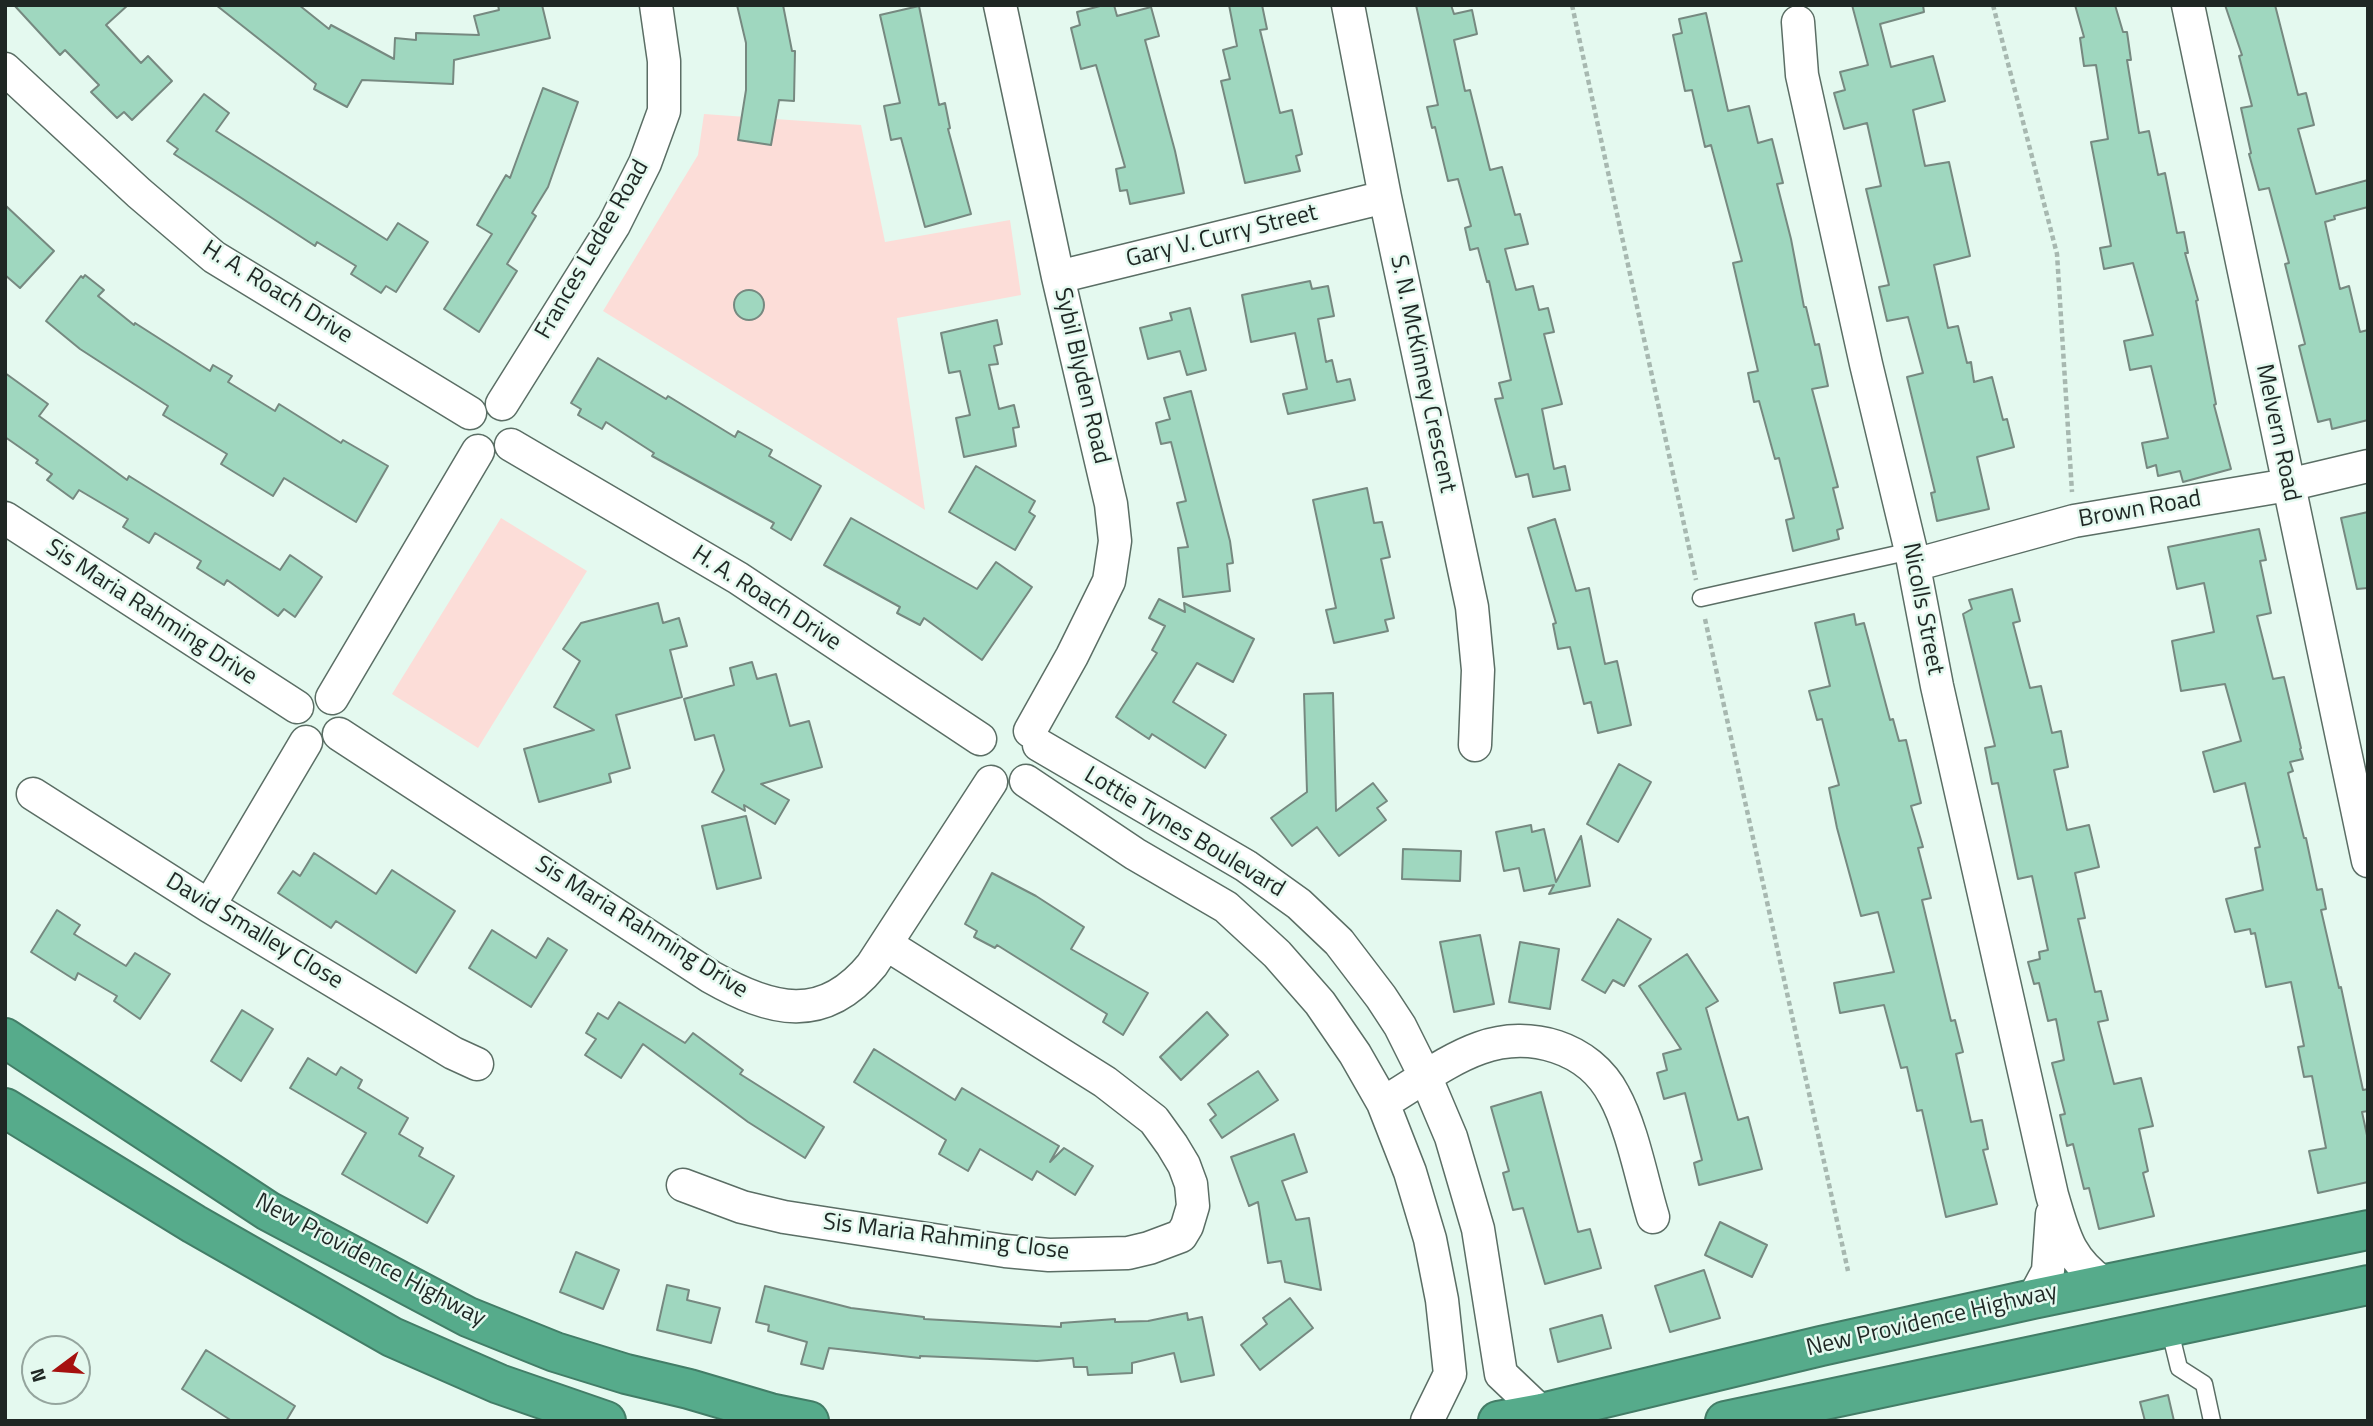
<!DOCTYPE html>
<style>
body{margin:0}
#map{position:relative;width:2373px;height:1426px;overflow:hidden;background:#e4f9ef;font-family:"Titillium Web",sans-serif}
canvas{display:block}
.frame{position:absolute;inset:0;border:7px solid #1f2724;pointer-events:none}
.north{position:absolute;left:21px;top:1335px;width:70px;height:70px;box-sizing:border-box;background:#e4f9ef;border:2px solid #95a59e;border-radius:50%;rotate:254deg;font-size:19px;font-weight:700;line-height:28px;text-align:center;color:#1f2724}
.north::after{content:'';display:block;margin:auto;width:24px;height:32px;background:#a6110f;clip-path:polygon(50% 0,100% 100%,50% 72%,0 100%)}
</style>
<div id="map">
<canvas width="2373" height="1426"></canvas>
<div class="frame"></div>
<div class="north">N</div>
</div>
<script>
const context = document.querySelector('canvas').getContext('2d');
context.lineJoin = 'round';
function fill(path, color) { context.fillStyle = color; context.fill(path, 'evenodd'); }
function strokePath(path, color, width, dash) { context.strokeStyle = color; context.lineWidth = width; context.lineCap = dash ? 'butt' : 'round'; context.setLineDash(dash || []); context.stroke(path); }
function label(font, color, halo, rows, align = 'center') {
  context.font = font + ' "Titillium Web",sans-serif'; context.lineWidth = 5; context.setLineDash([]); context.textBaseline = 'middle'; context.strokeStyle = halo; context.fillStyle = color; for (const [text, x, y, turn = 0] of rows) {
    context.save(); context.translate(x, y); context.rotate((+turn || 0) * Math.PI / 180); context.textAlign = isNaN(turn) ? turn : align; if (halo) context.strokeText(text, 0, 0); context.fillText(text, 0, 0); context.restore();
  }
}
fill(new Path2D(`
 M704,114L861,125L885,242L1010,220L1021,295L897,318L925,510L603,311L698,155Z
 M501,518L587,571L478,748L392,694Z`), '#fcddd8');
const building = new Path2D(`
 M14,5H128L106,25L141,63L148,56L172,81L132,120L124,112L117,118L91,92L99,85L65,50L60,55Z
 M216,5H299L329,29L331,25L394,59L395,38L416,40V33L479,35L474,16L499,10L498,5H542L550,38L454,60L453,84L362,80L347,107L314,89L316,84Z
 M737,5H783L792,51H795L794,101L779,100L771,145L738,140L746,90V43Z
 M1104,5H1114L1117,16L1151,7L1159,36L1145,40L1175,151L1184,193L1130,204L1127,190L1120,191L1116,169L1125,167L1096,65L1081,69L1071,28L1080,25L1077,12Z
 M1229,5H1262L1267,29L1260,30L1280,113L1292,110L1302,154L1296,156L1300,171L1245,183L1221,81L1230,79L1223,50L1237,46Z
 M1416,5H1451L1454,14L1472,10L1477,34L1454,40L1465,91L1470,90L1490,170L1502,167L1515,215L1520,214L1528,244L1505,249L1516,290L1533,286L1539,310L1548,308L1554,332L1544,334L1562,404L1542,409L1554,469L1565,466L1570,490L1533,497L1528,474L1516,477L1495,399L1503,398L1499,383L1511,380L1489,281L1487,282L1478,248L1470,250L1465,228L1471,226L1458,179L1448,181L1435,127L1432,128L1427,107L1438,105Z
 M1852,5H1923L1924,12L1880,24L1891,67L1933,56L1945,101L1913,110L1925,166L1949,162L1970,256L1934,265L1948,328L1958,326L1967,363L1971,362L1974,382L1992,377L2003,420L2007,419L2014,447L1977,457L1989,509L1937,521L1931,493L1935,492L1907,377L1923,373L1908,317L1887,321L1879,287L1889,285L1866,189L1881,186L1867,123L1844,129L1834,93L1845,90L1840,72L1868,65Z
 M2075,5H2115L2123,32H2127L2131,60H2127L2139,133L2149,131L2158,175L2165,173L2177,233L2184,232L2188,253H2185L2198,300L2196,301L2216,404L2214,405L2231,469L2183,482L2180,471L2158,476L2156,465L2147,468L2142,443L2168,438L2151,366L2130,370L2124,341L2153,335L2133,263L2104,269L2100,248L2111,246L2091,142L2108,139L2096,65L2084,66L2080,38L2084,37Z
 M2225,5H2275L2298,95L2306,93L2314,125L2298,129L2316,194L2368,180V207L2334,216L2335,219L2325,222L2340,289L2349,286L2360,332L2368,330V420L2332,429L2330,419L2318,422L2299,346L2305,344L2285,264L2289,263L2269,188L2259,190L2249,154L2251,153L2241,108L2252,106L2239,56L2242,55Z
 M919,6L939,105L945,103L950,128L948,129L971,214L925,227L901,138L891,140L884,106L900,103L880,15Z
 M1706,13L1728,111L1749,106L1758,143L1772,139L1783,183L1777,184L1791,239L1804,307H1806L1815,345L1819,344L1828,386L1812,389L1838,487L1833,488L1843,528L1837,530L1839,539L1793,551L1786,520L1794,518L1779,458L1775,459L1759,401L1754,402L1748,373L1758,371L1733,263L1742,261L1711,145L1705,147L1692,90L1685,91L1673,35L1682,33L1679,19Z
 M543,88L578,102L548,187L532,213L536,216L507,264L517,271L479,332L444,309L492,234L477,225L506,175L510,178Z
 M204,94L229,113L216,131L387,240L398,223L428,242L396,292L386,286L381,293L351,274L356,266L317,242L315,246L174,154L178,149L167,141Z
 M5,205L54,251L20,288L5,275Z
 M85,275L104,290L98,296L134,325L135,323L210,371L213,365L232,376L228,382L275,411L279,404L341,443L343,440L388,466L356,522L284,478L273,496L221,464L227,454L163,415L168,406L80,349L46,321L81,276L83,278Z
 M1310,281L1312,289L1328,286L1334,316L1318,319L1326,362L1332,360L1337,382L1350,379L1355,400L1288,414L1283,394L1307,389L1295,333L1251,342L1242,295Z
 M734 305a15 15 0 1 1 30 0a15 15 0 1 1-30 0Z
 M1190,308L1206,370L1187,375L1180,351L1148,359L1140,328L1172,320L1170,313Z
 M997,320L1002,344L994,346L998,364L989,365L999,409L1014,405L1019,427L1013,428L1016,446L964,457L956,418L970,415L960,371L949,373L941,333Z
 M598,358L666,399L668,396L735,437L738,431L772,450L769,456L821,486L791,540L771,528L774,523L652,456L654,453L606,422L602,429L578,415L581,409L571,403Z
 M5,373L48,404L39,416L127,480L129,476L280,570L290,555L322,577L295,617L284,609L278,616L227,580L224,585L197,568L201,561L155,533L149,543L123,527L128,519L79,490L73,499L47,480L52,474L36,463L38,460L5,437Z
 M1191,391L1230,541L1233,563L1227,564L1230,591L1183,597L1178,548L1188,547L1177,503L1186,501L1171,442L1161,444L1156,423L1170,419L1164,398Z
 M976,466L1035,501L1029,512L1035,516L1015,550L949,512Z
 M1367,488L1374,523L1382,522L1390,557L1381,559L1394,618L1385,620L1388,631L1334,643L1326,610L1336,608L1313,500Z
 M2368,512V588L2357,589L2341,518Z
 M851,518L977,589L996,562L1032,587L982,660L924,618L920,625L897,613L900,607L824,565Z
 M1555,519L1576,591L1589,588L1605,664L1617,661L1631,725L1598,733L1591,702L1584,704L1570,647L1558,649L1553,624L1556,623L1528,528Z
 M2259,529L2266,560L2260,561L2271,613L2257,616L2273,679L2284,677L2301,748L2300,749L2303,759L2290,762L2293,771L2288,773L2304,838H2306L2317,890L2322,889L2326,909L2321,910L2339,988L2341,987L2363,1090L2368,1089V1111L2362,1112L2368,1140V1182L2318,1193L2309,1151L2326,1148L2312,1076L2304,1077L2298,1047L2304,1046L2291,982L2266,987L2255,933L2251,934L2250,929L2235,932L2226,899L2263,890L2255,848L2260,847L2245,783L2214,792L2203,752L2241,741L2225,684L2181,691L2172,641L2214,632L2204,583L2177,589L2168,547Z
 M2012,589L2020,621L2013,623L2030,688L2041,686L2052,733L2061,731L2068,767L2054,770L2067,830L2089,825L2099,867L2075,873L2085,918L2078,919L2095,992L2101,991L2108,1020L2098,1022L2114,1084L2141,1078L2153,1126L2139,1129L2148,1171L2143,1173L2154,1216L2099,1229L2089,1188L2084,1189L2073,1144L2067,1146L2060,1115L2065,1114L2052,1063L2064,1060L2056,1019L2048,1021L2039,983L2034,984L2028,962L2040,959L2039,952L2048,950L2032,876L2018,879L1998,783L1992,784L1985,748L1995,746L1963,614L1972,609L1969,600Z
 M1159,599L1185,612L1184,603L1254,639L1233,682L1197,663L1173,702L1226,735L1205,768L1152,734L1149,739L1116,717L1157,653L1152,650L1165,626L1149,618Z
 M658,603L663,623L679,618L687,646L670,650L682,697L616,715L630,768L609,774L611,782L539,802L524,749L594,730L554,707L580,661L563,649L581,623Z
 M1854,614L1856,625L1864,623L1890,720L1893,719L1899,741L1906,740L1921,803L1911,806L1923,847L1918,848L1931,898L1922,900L1951,1021L1955,1020L1963,1052L1956,1054L1971,1122L1982,1120L1988,1149L1983,1150L1997,1204L1946,1217L1922,1110L1917,1111L1907,1067L1901,1068L1884,1005L1840,1013L1834,983L1894,972L1878,912L1861,916L1837,828L1829,788L1839,785L1822,719L1817,720L1809,691L1830,686L1815,623Z
 M752,662L757,679L776,674L790,726L809,721L822,767L761,784L789,800L775,824L744,805L745,811L712,792L724,770L714,735L695,740L684,699L734,685L730,668Z
 M1333,693L1336,811L1373,783L1387,801L1377,808L1386,820L1339,856L1317,827L1292,846L1271,818L1307,792L1304,694Z
 M1619,764L1651,782L1618,842L1587,824Z
 M746,816L761,878L717,889L702,826Z
 M1531,825L1532,832L1544,829L1556,882L1581,836L1590,886L1549,894L1554,885L1524,891L1519,868L1504,871L1496,832Z
 M1403,849L1461,851L1460,881L1402,879Z
 M314,853L376,894L392,870L455,911L416,973L336,921L331,928L278,893L293,871L300,876Z
 M992,873L1036,896L1084,927L1071,949L1148,993L1123,1035L1103,1022L1107,1014L997,945L995,948L974,937L977,931L965,924Z
 M57,910L80,925L74,934L126,966L135,953L170,974L140,1019L114,1001L117,996L78,973L75,980L31,952Z
 M1618,919L1651,939L1624,986L1613,980L1605,993L1582,980Z
 M492,930L536,958L548,938L567,950L531,1007L469,968Z
 M1480,935L1494,1004L1454,1012L1440,942Z
 M1520,942L1559,949L1550,1009L1509,1002Z
 M1687,954L1718,1001L1706,1008L1738,1120L1748,1117L1762,1169L1699,1185L1694,1163L1702,1160L1685,1093L1664,1099L1657,1073L1667,1070L1663,1054L1681,1049L1639,986Z
 M619,1002L685,1043L693,1033L743,1070L740,1074L824,1127L805,1158L748,1122L643,1044L621,1078L585,1055L596,1039L586,1033L598,1013L608,1019Z
 M242,1010L273,1029L241,1081L211,1061Z
 M1207,1012L1228,1035L1181,1080L1160,1057Z
 M874,1049L955,1100L962,1088L1059,1146L1050,1162L1064,1148L1093,1166L1075,1195L1037,1171L1032,1180L980,1149L968,1171L939,1154L946,1140L854,1082Z
 M308,1058L336,1075L341,1067L362,1080L358,1088L408,1118L399,1134L423,1148L419,1156L454,1176L427,1223L342,1174L366,1133L290,1088Z
 M1258,1071L1278,1100L1222,1138L1210,1120L1216,1115L1208,1104Z
 M1541,1092L1578,1232L1590,1229L1601,1268L1545,1284L1523,1208L1513,1210L1503,1173L1509,1171L1491,1107Z
 M1294,1134L1307,1172L1282,1181L1296,1220L1309,1218L1321,1290L1285,1282L1281,1261L1268,1263L1258,1202L1249,1206L1231,1157Z
 M1720,1222L1767,1245L1752,1277L1705,1255Z
 M576,1252L619,1270L603,1309L560,1292Z
 M1704,1270L1720,1318L1670,1332L1655,1286Z
 M667,1285L689,1290L687,1300L720,1308L711,1343L657,1330Z
 M765,1286L851,1308L924,1317V1319L1061,1327V1323L1115,1319V1322L1148,1321L1187,1313L1188,1320L1202,1317L1214,1375L1181,1382L1174,1353L1132,1363V1373L1088,1375L1087,1367H1074L1073,1358L1037,1361L920,1356V1358L829,1348L823,1369L801,1364L807,1342L768,1331L769,1325L756,1322Z
 M1290,1298L1313,1328L1260,1370L1241,1345L1267,1324L1263,1318Z
 M1602,1315L1611,1348L1558,1362L1550,1329Z
 M206,1350L295,1406L286,1421H232L182,1389Z
 M2168,1395L2174,1421H2145L2140,1402Z`);
fill(building, '#9fd7bf');
strokePath(building, '#768980', 2);
const lane = new Path2D(`
 M1701,598L1911,551
 M2169,1327L2179,1368L2204,1384L2212,1421`);
const street = new Path2D(`
 M1000,5L1058,277L1111,504L1115,541L1109,581L1072,656L1030,731
 M1348,5L1385,197L1472,607L1478,670L1475,745
 M2188,5L2368,861
 M1798,22L1802,75L1866,364L1911,551L1937,686L2052,1195C2064,1235 2068,1258 2103,1283
 M5,69L139,193L214,257L470,413
 M1058,277L1385,197
 M502,404L614,225L645,163L664,111V61L656,5
 M511,445L738,578L980,739
 M5,518L297,707
 M1914,565L2074,521L2288,485L2368,466
 M332,698L478,451
 M339,734L711,977C771,1011 823,1025 872,965L991,782
 M1039,745L1246,866L1299,904L1339,942L1381,997L1400,1026L1426,1078L1451,1137L1478,1229L1501,1374L1542,1413
 M1026,781L1135,854L1226,907L1277,954L1320,1003L1355,1054L1383,1103L1410,1172L1430,1239L1442,1300L1450,1374L1427,1421
 M33,794L209,906L453,1053L477,1064
 M209,906L306,742
 M1383,1103C1414,1085 1446,1060 1480,1048C1530,1030 1589,1047 1614,1095C1632,1127 1642,1181 1653,1217
 M683,1185L742,1207L784,1217L1005,1251L1049,1255L1128,1253L1149,1248L1181,1236L1187,1226L1193,1206L1191,1184L1184,1165L1172,1145L1154,1120L1105,1082L886,944
 M2033,1299L2048,1271L2052,1214`);
const highway = new Path2D(`
 M5,1038L268,1211L468,1317L555,1352L626,1374L689,1389L770,1413L809,1421
 M5,1108L194,1224L392,1337L499,1384L606,1421
 M1498,1421L1542,1413L1821,1346L2033,1299L2368,1230
 M1725,1421L2368,1285`);
strokePath(lane, '#5b6e65', 19);
strokePath(street, '#5b6e65', 35);
strokePath(highway, '#437d67', 42);
strokePath(new Path2D(`
 M1572,5L1696,580
 M1993,5L2057,254L2072,492
 M1705,619L1848,1271`), '#a7b8b0', 4.5, [5, 3.5]);
strokePath(lane, '#fff', 16);
strokePath(street, '#fff', 32);
strokePath(highway, '#56ab8b', 38);
label('24px', '#1f2724', '#e4f9ef', [
 ["Gary V. Curry Street",1222,237,-14],
 ["Frances Ledee Road",593,250,-60],
 ["H. A. Roach Drive",277,293,32],
 ["S. N. McKinney Crescent",1422,374,78],
 ["Sybil Blyden Road",1081,376,77],
 ["Melvern Road",2277,433,78],
 ["Brown Road",2140,510,-10],
 ["H. A. Roach Drive",766,599,33],
 ["Nicolls Street",1922,609,79],
 ["Sis Maria Rahming Drive",151,613,33],
 ["Lottie Tynes Boulevard",1184,833,31],
 ["Sis Maria Rahming Drive",641,928,32],
 ["David Smalley Close",254,932,31],
 ["Sis Maria Rahming Close",946,1238,7],
 ["New Providence Highway",370,1261,28],
 ["New Providence Highway",1932,1321,-13]
]);
</script>
